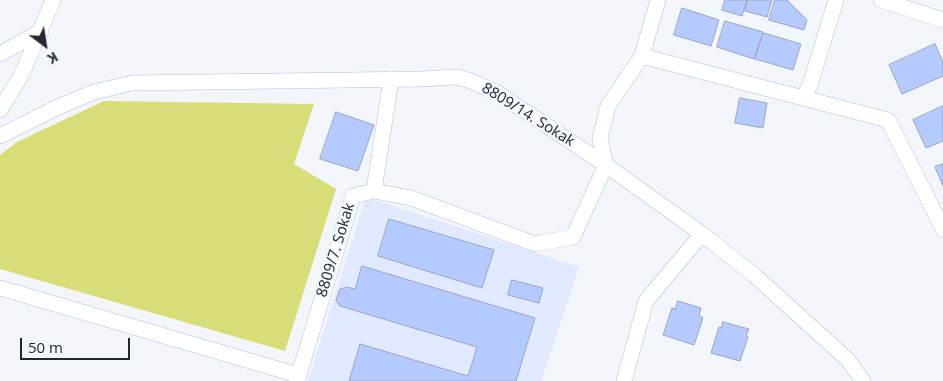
<!DOCTYPE html>
<style>
body{margin:0}
#map{position:relative;width:943px;height:381px;overflow:hidden;background:#f2f5fa;font-family:"Open Sans",sans-serif}
canvas{display:block}
.north{position:absolute;left:20px;top:20px;width:50px;height:50px;-webkit-text-stroke:4px #f2f5fa;paint-order:stroke;rotate:149deg;font-size:14px;font-weight:700;line-height:20px;text-align:center;color:#232731}
.north::after{content:'';display:block;margin:auto;width:18px;height:22px;background:#232731;clip-path:polygon(50% 0,100% 100%,50% 72%,0 100%)}
.scale{position:absolute;left:20px;top:338px;width:110px;height:22px;box-sizing:border-box;border:2px solid #232731;border-top:0;padding-left:6px;font-size:15px;line-height:18px;white-space:nowrap;color:#232731;-webkit-text-stroke:4px #f2f5fa;paint-order:stroke}
</style>
<div id="map">
<canvas width="943" height="381"></canvas>
<div class="north">K</div>
<div class="scale">50 m</div>
</div>
<script>
const context = document.querySelector('canvas').getContext('2d');
context.lineJoin = 'round';
function fill(path, color) { context.fillStyle = color; context.fill(path, 'evenodd'); }
function strokePath(path, color, width, dash) { context.strokeStyle = color; context.lineWidth = width; context.lineCap = dash ? 'butt' : 'round'; context.setLineDash(dash || []); context.stroke(path); }
function label(font, color, halo, rows, align = 'center') {
  context.font = font + ' "Open Sans",sans-serif'; context.lineWidth = 5; context.setLineDash([]); context.textBaseline = 'middle'; context.strokeStyle = halo; context.fillStyle = color; for (const [text, x, y, turn = 0] of rows) {
    context.save(); context.translate(x, y); context.rotate((+turn || 0) * Math.PI / 180); context.textAlign = isNaN(turn) ? turn : align; if (halo) context.strokeText(text, 0, 0); context.fillText(text, 0, 0); context.restore();
  }
}
fill(new Path2D(`
 M366,197L579,267L541,381H308Z`), '#e0e9fd');
fill(new Path2D(`
 M104,101L314,104L294,164L336,189L285,351L0,269V155L17,142Z`), '#d8dd77');
const building = new Path2D(`
 M725,0H747L742,16L722,10Z
 M748,0H772L767,17L745,11Z
 M775,0H787L807,20L804,30L769,20Z
 M682,8L719,20L711,46L674,35Z
 M725,21L763,32L754,59L717,47Z
 M764,33L801,44L793,70L755,59Z
 M935,44L943,62V76L902,94L889,65Z
 M740,98L767,103L763,128L735,123Z
 M943,106V141L926,148L913,120Z
 M336,112L374,125L358,171L320,159Z
 M943,164V186L935,167Z
 M389,219L494,250L482,288L378,256Z
 M362,266L535,318L516,381H349L360,344L468,376L477,347L340,306L336,300L340,289L347,287L355,289Z
 M512,280L543,288L539,303L508,295Z
 M678,301L701,308L699,316L703,318L694,345L663,335L672,308L675,309Z
 M723,322L749,329L746,336L748,337L740,361L711,353L719,327L721,328Z`);
fill(building, '#b5cafe');
strokePath(building, '#9ba5be', 1);
const minor = new Path2D(`
 M881,0L943,20
 M0,54L41,31
 M642,56L803,98L810,85L836,0
 M803,98L888,120L943,229
 M0,110L22,74L53,0
 M0,136L58,107L94,92L132,83L421,79L456,77L471,81L496,92L606,165L702,234L754,275L848,360L863,381
 M374,191L391,79
 M0,288L298,375
 M297,381L353,196L374,191L411,198L535,244L573,237L606,165L600,138L608,106L642,56L658,0
 M624,381L646,301L702,234`);
strokePath(minor, '#b4bfd9', 16);
strokePath(minor, '#fff', 15);
label('15px', '#232731', '#f2f5fa', [
 ["8809/14. Sokak",528,115,32],
 ["8809/7. Sokak",336,250,-73]
]);
</script>
